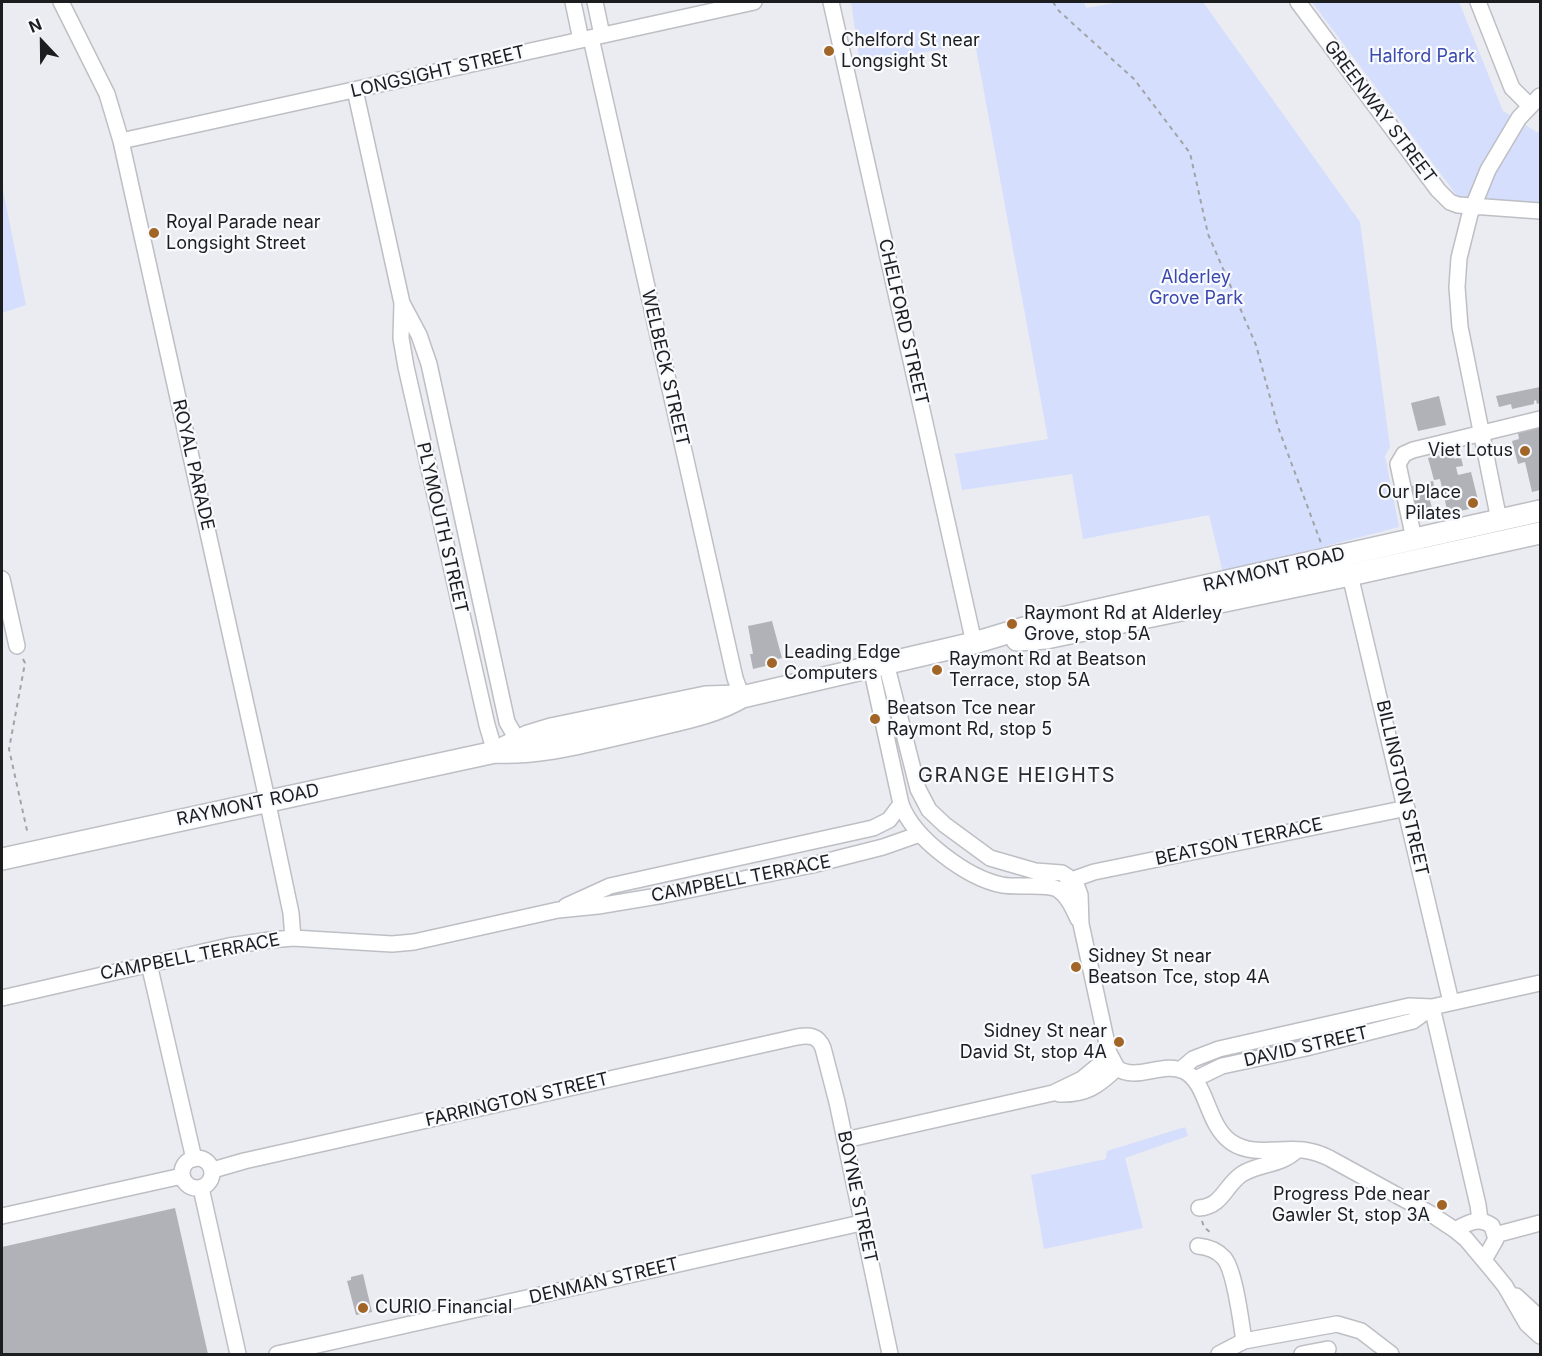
<!DOCTYPE html>
<style>
body{margin:0}
#map{position:relative;width:1542px;height:1356px;overflow:hidden;background:#ebecf2;font-family:Inter,sans-serif}
canvas{display:block}
.frame{position:absolute;inset:0;border:3px solid #1c1d1f;pointer-events:none}
.north{position:absolute;left:12px;top:12px;width:60px;height:60px;-webkit-text-stroke:4px #f8fafe;paint-order:stroke;rotate:338deg;font-size:16px;font-weight:700;line-height:24px;text-align:center;color:#1c1d1f}
.north::after{content:'';display:block;margin:auto;width:21px;height:27px;background:#1c1d1f;clip-path:polygon(50% 0,100% 100%,50% 72%,0 100%)}
</style>
<div id="map">
<canvas width="1542" height="1356"></canvas>
<div class="frame"></div>
<div class="north">N</div>
</div>
<script>
const context = document.querySelector('canvas').getContext('2d');
context.lineJoin = 'round';
function fill(path, color) { context.fillStyle = color; context.fill(path, 'evenodd'); }
function strokePath(path, color, width, dash) { context.strokeStyle = color; context.lineWidth = width; context.lineCap = dash ? 'butt' : 'round'; context.setLineDash(dash || []); context.stroke(path); }
function label(font, color, halo, rows, align = 'center') {
  context.font = font + ' Inter,sans-serif'; context.lineWidth = 4.5; context.setLineDash([]); context.textBaseline = 'middle'; context.strokeStyle = halo; context.fillStyle = color; for (const [text, x, y, turn = 0] of rows) {
    context.save(); context.translate(x, y); context.rotate((+turn || 0) * Math.PI / 180); context.textAlign = isNaN(turn) ? turn : align; if (halo) context.strokeText(text, 0, 0); context.fillText(text, 0, 0); context.restore();
  }
}
fill(new Path2D(`
 M851,2H1084L1086,8L1121,2H1203L1360,222L1390,447L1385,456L1399,527L1223,573L1209,515L1083,539L1072,474L962,490L955,454L1048,439L975,43L860,64Z
 M1312,2H1459L1503,111L1538,133L1540,130V203L1458,197Z
 M2,185L26,305L2,313Z
 M1410,1011L1411,1015L1217,1061L1214,1059Z
 M1185,1127L1188,1136L1125,1158L1143,1228L1044,1249L1031,1175L1106,1159L1107,1151Z`), '#d5defc');
fill(new Path2D(`
 M1540,387V403L1537,404L1536,400L1534,401V404L1512,409L1511,404L1499,407L1496,396Z
 M1439,396L1446,425L1418,431L1411,403Z
 M1540,423V490L1532,492L1525,462L1518,464L1512,441L1519,439L1517,428Z
 M1453,452L1454,459L1461,457L1463,466L1456,467L1458,475L1471,472L1478,500L1473,508L1448,514L1440,479L1434,480L1428,458Z
 M1433,481L1435,489L1427,490L1432,508L1414,513L1408,487Z
 M772,621L782,658L773,660L774,664L753,669L750,654H753L748,626Z
 M175,1208L208,1354H2V1247Z
 M363,1274L372,1312L356,1315L347,1281L351,1280V1277Z`), '#b1b2b7');
const minor = new Path2D(`
 M61,2L107,94L121,141L265,790L291,913L293,938
 M573,2L581,40
 M595,2L602,35
 M831,2L974,643
 M1298,2L1438,190L1450,202L1458,205L1540,211
 M1478,2L1512,88L1529,105
 M591,38L735,678L742,697
 M355,90L402,303L419,335L429,364L507,722L518,741
 M121,141L754,2
 M402,303L401,338L406,367L487,725L495,752
 M1499,520L1460,327L1457,287L1459,258L1470,214L1488,170L1519,118L1540,96
 M1414,539L1398,464L1404,454L1413,450L1540,419
 M1350,575L1451,1002
 M2,579L17,646
 M886,663L918,789L929,810L945,825L990,858L1035,871L1062,873L1071,879L1077,887L1080,895L1081,924L1109,1053L1117,1068C1136,1082 1163,1061 1184,1071C1208,1083 1206,1124 1231,1142C1253,1157 1279,1147 1303,1150C1312,1151 1321,1154 1329,1158L1431,1214L1455,1230L1466,1239L1492,1270L1505,1286L1527,1324L1540,1336
 M871,667L901,804C913,838 967,878 1002,885C1018,888 1046,883 1057,889C1068,896 1073,908 1078,919
 M1066,886L1077,878L1094,872L1407,808
 M566,906L610,886L873,828L889,820L901,804
 M149,964L194,1159
 M2,998L229,946L270,940L293,938L392,944L414,942L558,910L598,906L664,895L812,865L883,847L920,834
 M1432,1007L1478,1205L1480,1220
 M1180,1070L1193,1059L1219,1049L1409,1006L1432,1007L1540,983
 M1195,1079L1222,1066L1306,1048L1413,1021L1432,1007
 M1059,1094C1086,1095 1098,1086 1117,1068
 M845,1140L1053,1093L1082,1079L1110,1056
 M182 1173a15 15 0 1 1 30 0a15 15 0 1 1-30 0Z
 M213,1170L244,1161L797,1037C809,1035 818,1035 823,1048L837,1102L890,1354
 M201,1188L238,1354
 M1199,1208C1223,1206 1225,1185 1242,1174C1259,1163 1281,1166 1297,1150
 M2,1216L182,1176
 M1455,1230C1468,1223 1479,1216 1492,1226L1496,1239L1484,1260
 M1495,1235L1540,1223
 M1198,1246C1208,1247 1217,1250 1224,1258C1235,1271 1241,1322 1244,1341
 M1516,1296L1540,1318
 M277,1354L861,1223
 M1219,1354L1244,1341L1337,1324L1361,1331L1391,1354
 M1302,1354L1328,1349`);
const secondary = new Path2D(`
 M1017,640L1046,638L1350,575L1540,533
 M495,752C548,754 590,740 641,729C676,720 711,715 742,697L974,643L1044,622L1540,511
 M2,859L495,752L528,736L551,729L706,697L739,696`);
strokePath(minor, '#bdbfc4', 18);
strokePath(secondary, '#bdbfc4', 24);
strokePath(new Path2D(`
 M1053,2L1059,11L1134,79L1190,153L1208,234L1256,345L1278,427L1321,543
 M23,659L25,663L9,749L28,835
 M1202,1221L1204,1227L1211,1233`), '#a2a3a7', 2, [4.5, 4.5]);
strokePath(minor, '#fff', 15);
strokePath(secondary, '#fff', 21);
for (const [x, y, r, color] of [
 [829,51,6,"#a26528"],
 [154,233,6,"#a26528"],
 [1525,451,6,"#a26528"],
 [1473,503,6,"#a26528"],
 [1012,624,6,"#a26528"],
 [772,663,6,"#a26528"],
 [937,670,6,"#a26528"],
 [875,719,6,"#a26528"],
 [1076,967,6,"#a26528"],
 [1119,1042,6,"#a26528"],
 [1442,1205,6,"#a26528"],
 [363,1308,6,"#a26528"]
]) { const dot = new Path2D(); dot.arc(x, y, r, 0, 2 * Math.PI); context.fillStyle = color; context.fill(dot); strokePath(dot, '#f8fafe', 2); }
label('18px', '#1c1d1f', '#f8fafe', [
 ["Chelford St near",841,41],
 ["Longsight St",841,62],
 ["Royal Parade near",166,223],
 ["Longsight Street",166,244],
 ["Viet Lotus",1513,451,"right"],
 ["Our Place",1461,493,"right"],
 ["Pilates",1461,514,"right"],
 ["Raymont Rd at Alderley",1024,614],
 ["Grove, stop 5A",1024,635],
 ["Leading Edge",784,653],
 ["Computers",784,674],
 ["Raymont Rd at Beatson",949,660],
 ["Terrace, stop 5A",949,681],
 ["Beatson Tce near",887,709],
 ["Raymont Rd, stop 5",887,730],
 ["Sidney St near",1088,957],
 ["Beatson Tce, stop 4A",1088,978],
 ["Sidney St near",1107,1032,"right"],
 ["David St, stop 4A",1107,1053,"right"],
 ["Progress Pde near",1430,1195,"right"],
 ["Gawler St, stop 3A",1430,1216,"right"],
 ["CURIO Financial",375,1308]
], 'left');
label('18px', '#3b49ad', '#f8fafe', [
 ["Halford Park",1422,57],
 ["Alderley",1196,278],
 ["Grove Park",1196,299]
]);
label('18px', '#1c1d1f', '#f8fafe', [
 ["LONGSIGHT STREET",438,72,-13],
 ["GREENWAY STREET",1380,112,53],
 ["CHELFORD STREET",903,322,77],
 ["WELBECK STREET",665,368,77],
 ["ROYAL PARADE",193,465,77],
 ["PLYMOUTH STREET",442,528,77],
 ["RAYMONT ROAD",1274,570,-13],
 ["BILLINGTON STREET",1402,788,77],
 ["RAYMONT ROAD",248,805,-12],
 ["BEATSON TERRACE",1239,842,-12],
 ["CAMPBELL TERRACE",741,879,-11],
 ["CAMPBELL TERRACE",190,957,-11],
 ["DAVID STREET",1306,1047,-13],
 ["FARRINGTON STREET",517,1100,-13],
 ["BOYNE STREET",857,1197,78],
 ["DENMAN STREET",604,1281,-13]
]);
context.letterSpacing = '1.5px';
label('20px', '#2a2b30', '#f8fafe', [
 ["GRANGE HEIGHTS",1017,776]
]);
context.letterSpacing = '0px';
</script>
